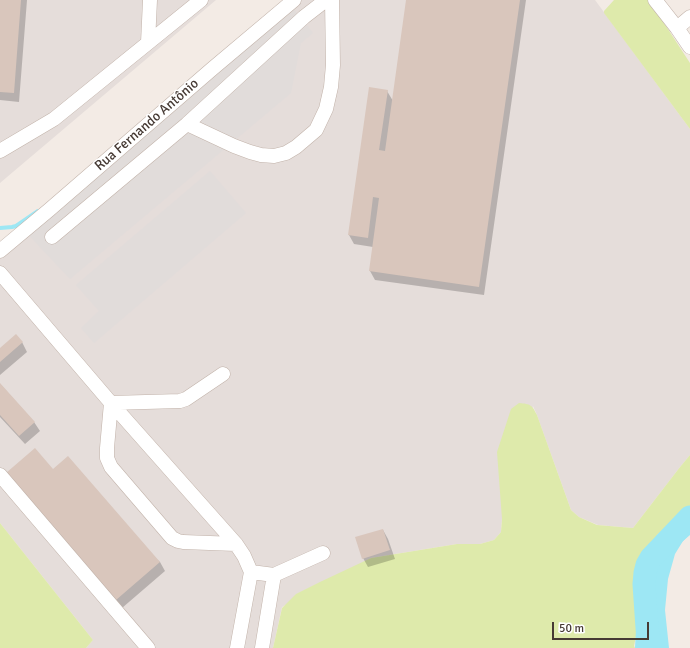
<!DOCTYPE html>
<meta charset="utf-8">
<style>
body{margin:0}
#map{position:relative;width:690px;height:648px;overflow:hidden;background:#f3ebe5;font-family:Signika,sans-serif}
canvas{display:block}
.scale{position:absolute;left:552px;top:622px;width:97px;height:18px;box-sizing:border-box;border:2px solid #463a34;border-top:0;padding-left:5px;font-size:12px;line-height:14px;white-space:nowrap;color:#463a34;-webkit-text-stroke:3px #fff;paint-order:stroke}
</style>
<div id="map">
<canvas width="690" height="648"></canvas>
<div class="scale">50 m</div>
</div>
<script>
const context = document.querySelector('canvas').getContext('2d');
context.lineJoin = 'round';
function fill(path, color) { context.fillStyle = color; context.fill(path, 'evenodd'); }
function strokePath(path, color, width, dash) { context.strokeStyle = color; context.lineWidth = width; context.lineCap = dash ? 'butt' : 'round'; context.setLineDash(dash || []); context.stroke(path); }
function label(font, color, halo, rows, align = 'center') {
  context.font = font + ' Signika,sans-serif'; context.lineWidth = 3; context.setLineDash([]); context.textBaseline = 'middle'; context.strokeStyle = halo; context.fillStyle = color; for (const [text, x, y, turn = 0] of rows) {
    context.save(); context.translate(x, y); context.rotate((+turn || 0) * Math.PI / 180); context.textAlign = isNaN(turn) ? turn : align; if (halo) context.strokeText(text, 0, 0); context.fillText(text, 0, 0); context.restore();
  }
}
fill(new Path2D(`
 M0,0H216L0,183Z
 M300,0H595L690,129V455L680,467L633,528L598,525L579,517L571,510L537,415L533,406L502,519L501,532L494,540L480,544H457L371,558L282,607L273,648H86L93,640L0,523V246Z`), '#e5ddda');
fill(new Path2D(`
 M614,0H649L690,63V129L604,13V11Z
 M519,403C531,404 532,405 537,415L571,510L579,517L597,525L633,528L680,467L690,455V507L657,535L634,646L635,648H273L282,608L296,594L320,582L371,558L457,544H480L494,540L501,532L502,519L497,452L511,409Z
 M0,523L93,640L86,648H0Z`), '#deeaab');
fill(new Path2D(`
 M292,7L313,33L301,43L291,93L70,279L22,228Z
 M210,171L246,213L94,343L81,328L99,311L76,285Z`), '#e1dcda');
fill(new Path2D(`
 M690,507V535L683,541L675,554L668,579L665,610L669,648H635L637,610L642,581L657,535Z`), '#9de7f4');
fill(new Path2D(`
 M0,0H27L19,102L0,100Z
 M407,0H526L484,295L375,280L370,271L373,247L354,244L349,235L387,91L393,101Z
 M22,342L27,352L0,375V349Z
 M0,384L34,422L40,431L25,444L0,417Z
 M53,471L160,562L165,571L122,608L13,482Z
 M383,530L388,539L395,559L368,567L363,558Z`), '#0003');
strokePath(new Path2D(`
 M0,228L12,227L16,226L38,211`), '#9de7f4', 4);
strokePath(new Path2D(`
 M651,648L647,628L644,584L645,573L647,565L651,558L690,517`), '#9de7f4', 23);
fill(new Path2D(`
 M0,0H21L14,93L0,92Z
 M406,0H520L479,287L369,271L379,198L373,197L368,238L348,235L369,87L388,90L379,150L385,151Z
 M16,334L23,342L0,362V348Z
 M0,383L35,422L19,436L0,415Z
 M35,448L53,469L68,456L160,562L116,600L6,473Z
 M383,529L390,550L362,559L355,537Z`), '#d9c6bc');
const minor = new Path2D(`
 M655,0L677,28L690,47
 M677,28L690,17
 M148,43L150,0
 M187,124L234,146L250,152L261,155L274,156L286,153L296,147L316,130L326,109L331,87L333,65L332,0
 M0,151L54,119L201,0
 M52,237L187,124L304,17L326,0
 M0,251L49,210L212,69L294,0
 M0,273L111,403L236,544L244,556L251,572L237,648
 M223,374L186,399L180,401L111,403L107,448V458L111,467L172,538L178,541L183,542L236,544
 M0,475L148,648
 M251,572L274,575L323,553
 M262,648L274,575`);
strokePath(minor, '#c2b3aa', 15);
strokePath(minor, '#fff', 14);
label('14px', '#463a34', '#fff', [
 ["Rua Fernando Antônio",147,125,-41]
]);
</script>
